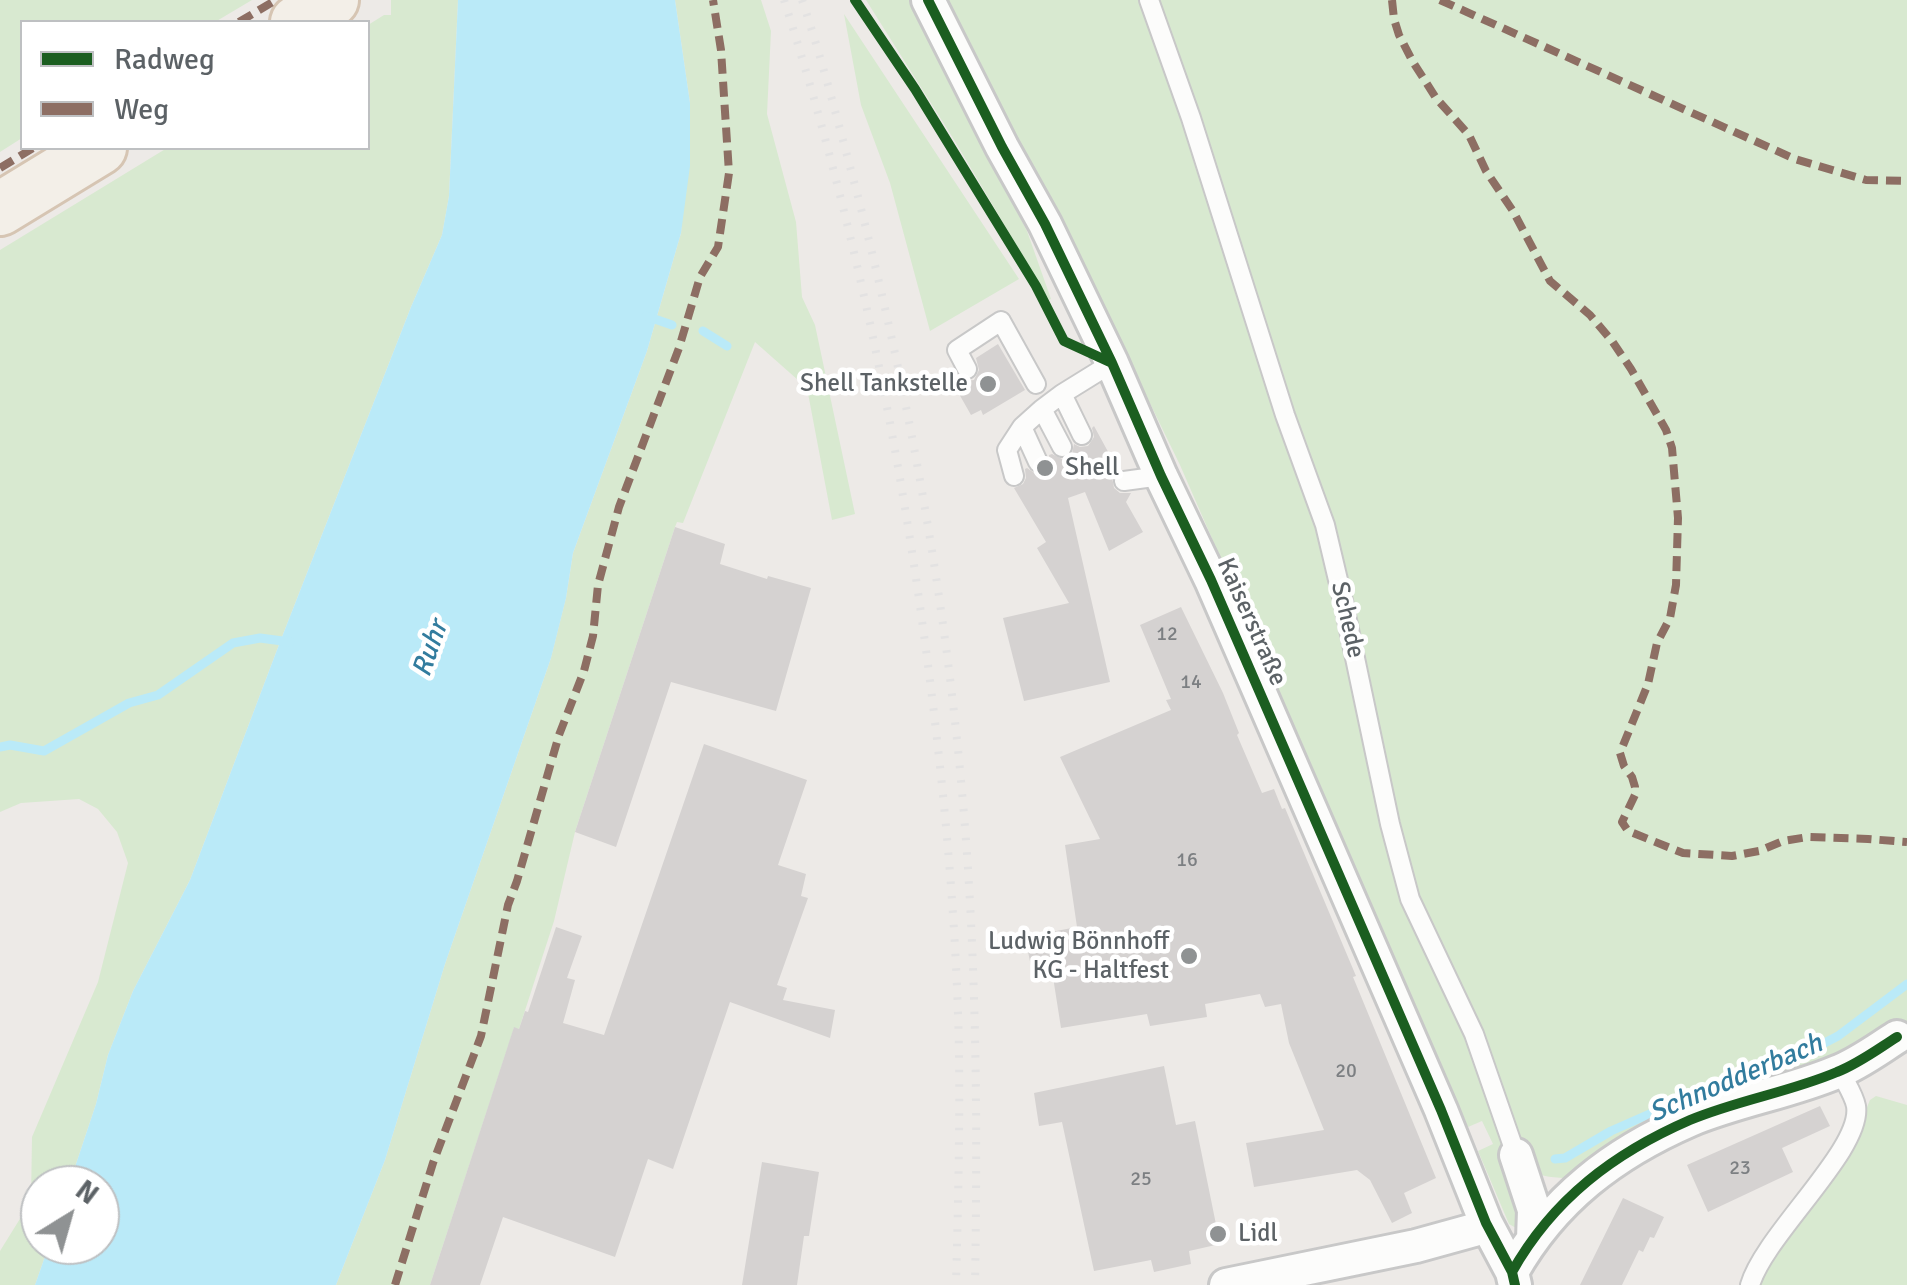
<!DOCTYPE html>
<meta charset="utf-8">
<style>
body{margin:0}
#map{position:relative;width:1907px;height:1285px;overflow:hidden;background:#edeae7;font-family:Signika,sans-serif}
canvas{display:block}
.legend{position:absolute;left:20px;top:20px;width:350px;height:130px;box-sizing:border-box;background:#fff;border:2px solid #bec0c2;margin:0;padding:12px 18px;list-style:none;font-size:30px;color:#5c6266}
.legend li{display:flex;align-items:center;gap:20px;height:50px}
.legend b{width:50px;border:2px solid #bec0c2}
.north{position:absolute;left:20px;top:1165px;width:100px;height:100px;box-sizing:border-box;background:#fff;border:2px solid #bec0c2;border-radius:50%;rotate:37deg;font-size:28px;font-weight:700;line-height:40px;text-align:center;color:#5c6266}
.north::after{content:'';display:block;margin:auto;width:35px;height:45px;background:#8f9293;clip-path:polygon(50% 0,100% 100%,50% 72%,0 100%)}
</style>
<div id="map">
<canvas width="1907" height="1285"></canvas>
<ul class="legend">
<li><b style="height:12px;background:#1b5e20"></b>Radweg</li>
<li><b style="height:12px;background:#8d6e63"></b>Weg</li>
</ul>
<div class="north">N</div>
</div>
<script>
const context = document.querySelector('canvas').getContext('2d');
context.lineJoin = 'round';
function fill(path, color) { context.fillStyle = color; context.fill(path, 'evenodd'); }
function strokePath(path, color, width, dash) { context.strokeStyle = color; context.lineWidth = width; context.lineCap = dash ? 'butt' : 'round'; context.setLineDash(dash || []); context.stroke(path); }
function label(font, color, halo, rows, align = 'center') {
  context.font = font + ' Signika,sans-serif'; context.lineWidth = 9; context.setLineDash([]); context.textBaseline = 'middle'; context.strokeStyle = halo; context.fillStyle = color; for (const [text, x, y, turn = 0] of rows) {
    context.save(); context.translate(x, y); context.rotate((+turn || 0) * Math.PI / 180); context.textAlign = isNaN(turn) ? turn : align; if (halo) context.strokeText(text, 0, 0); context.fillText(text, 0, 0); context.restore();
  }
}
fill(new Path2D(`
 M0,0H252L215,22H22V138L0,152Z
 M391,0H458L449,196L442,235L411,307L280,642L190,880L133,991L108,1055L96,1104L69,1185H40V1245H49L35,1285H0V1251L31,1201L32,1137L98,982L128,863L117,832L98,809L79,799L21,803L0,812V250L167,148H368V25L384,15H391Z
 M675,0H761L771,31L767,114L796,222L802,297L815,325L855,514L832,520L807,388L755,342L683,523L677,522L675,527L575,832L554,921L519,1029L514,1028L430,1285H336L385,1160L445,964L551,658L566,598L573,553L647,351L681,233L690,103Z
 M866,0H909L1027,231L1051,299L1049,300L956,143Z
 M947,0H1907V1049L1861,1044L1764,1084L1688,1111L1563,1178C1547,1177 1535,1176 1525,1163L1505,1095L1493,1097L1523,1219L1516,1228L1509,1224L1478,1151L1493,1144L1482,1121L1468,1127L1180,465L1102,305Z
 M844,14L1019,279L930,331L890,183L861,105Z
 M1876,1096L1907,1105V1285H1754L1852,1143L1870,1100Z`), '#d8e9d0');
fill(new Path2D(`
 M458,0H675L690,103V166L681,233L647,351L573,553L566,598L551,658L445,964L385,1160L336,1285H35L49,1245H100V1185H69L96,1104L108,1055L133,991L190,880L280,642L411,307L442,235L449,196Z`), '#baeaf8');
strokePath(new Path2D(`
 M646,316L672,325
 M703,331L727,346
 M0,747L10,745L44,751L129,703L158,695L233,643L260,638L290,642
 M1555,1159L1565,1158L1611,1131L1670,1105L1780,1066L1838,1036L1907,984`), '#baeaf8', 9);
fill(new Path2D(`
 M998,344L1025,390L983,415L981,410L971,415L950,378L956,375L966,381L974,380L979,370L976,358Z
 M1094,426L1118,470L1112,477L1114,488L1120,493H1131L1126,502L1143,532L1109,551L1085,492L1068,498L1110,682L1024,701L1003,618L1069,603L1037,548L1046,542L1014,488L1023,484L1026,478L1025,469L1027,468L1036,474L1048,470L1050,462L1049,455L1052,454L1062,459L1072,454L1074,444L1080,447L1088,446L1094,437L1092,428Z
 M675,527L725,544L720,564L767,579L768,576L811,588L776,711L671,682L616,847L575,832Z
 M1181,607L1223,693L1239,733L1237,735L1262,793L1274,789L1282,809L1285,808L1356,976L1353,977L1436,1178L1404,1193L1412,1213L1392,1223L1370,1180L1357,1170L1254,1187L1246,1143L1324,1130L1289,1043L1281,1004L1265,1007L1260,994L1205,1004L1207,1017L1150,1026L1147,1014L1061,1028L1053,977L1034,981L1025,937L1077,927L1065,845L1100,839L1060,757L1171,710L1166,700L1171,699L1140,625Z
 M704,744L807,780L778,865L806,874L801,896L808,898L777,985L787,988L783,1000L835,1010L830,1038L730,1002L673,1169L648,1159L615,1257L503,1217L480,1285H430L514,1027L519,1029L525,1011L528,1012L556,927L582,936L567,978L575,980L563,1023L604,1035Z
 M1164,1066L1176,1125L1195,1121L1220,1244L1189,1251L1191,1264L1154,1272L1151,1260L1094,1271L1062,1122L1039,1126L1034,1093Z
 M1820,1106L1830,1126L1782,1148L1793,1172L1708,1212L1687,1165Z
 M762,1162L819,1172L809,1236H804L797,1285H742Z
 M1623,1198L1664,1217L1654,1238L1650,1237L1643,1252L1639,1250L1622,1285H1580Z`), '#d5d2d1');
const service = new Path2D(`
 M1149,0L1191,118L1285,415L1325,525L1343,601L1390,824L1410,899L1474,1034L1516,1155
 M967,369L957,350L1001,321L1036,384
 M1062,394L1042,409L1062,447
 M1082,435L1062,394L1112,363
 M1038,462L1022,427L1042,409
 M1014,476L1007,450L1022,427
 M1124,481L1161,476
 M1750,1285C1765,1234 1863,1149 1856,1106C1854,1095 1845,1082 1840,1071`);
const minor = new Path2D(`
 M928,0L1002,147L1045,224L1112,363L1161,476L1211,580L1441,1110L1486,1223L1512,1272L1515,1285
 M1516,1155L1534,1210L1533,1239
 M1512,1272C1553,1199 1614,1153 1690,1120C1738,1100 1790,1092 1837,1072C1858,1064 1878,1049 1897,1037
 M1226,1285L1416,1246L1474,1230L1486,1223`);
const primary = new Path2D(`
 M297,22L332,0
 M0,209L100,148`);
strokePath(service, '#c8c8c8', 22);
strokePath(minor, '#c8c8c8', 38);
strokePath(primary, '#d6c5b3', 58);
strokePath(service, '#fcfcfb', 18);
strokePath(minor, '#fcfcfb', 32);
strokePath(primary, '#f3efe8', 52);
strokePath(new Path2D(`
 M784,0C848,199 892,406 921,613C941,757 956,904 959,1050C960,1129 958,1207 956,1285
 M802,0C823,62 839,126 856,189C918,428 959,675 971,922C977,1043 977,1164 975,1285`), '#e3e2e2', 8, [2.5, 12]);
strokePath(new Path2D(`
 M1392,0L1394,19L1399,35L1413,62L1436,98L1469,135L1486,171L1513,211L1550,281L1590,315L1612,341L1631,369L1666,430L1672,448L1678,518L1676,585L1670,618L1657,643L1648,684L1620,753L1624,766L1632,777L1635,787V795L1622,822L1628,831L1683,853L1732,856L1759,851L1783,841L1808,837L1868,839L1907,842
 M1440,0L1795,159L1866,180L1907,181
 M239,22L276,0
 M0,168L33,148
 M395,1285L433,1163L481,1036L508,905L517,881L559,735L584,671L593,636L598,585L619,507L679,348L700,277L718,247L729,173L721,50L713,0`), '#8d6e63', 8, [15, 8]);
strokePath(new Path2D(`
 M855,0L915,89L1036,286L1064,341L1112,363
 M928,0L1002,147L1045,224L1112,363L1161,476L1211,580L1441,1110L1486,1223L1512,1272L1515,1285
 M1512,1272C1553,1199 1614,1153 1690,1120C1738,1100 1790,1092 1837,1072C1858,1064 1878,1049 1897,1037`), '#1b5e20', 10);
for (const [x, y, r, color] of [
 [988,384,10,"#8f9293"],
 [1045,468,10,"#8f9293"],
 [1189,956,10,"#8f9293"],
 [1218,1234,10,"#8f9293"]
]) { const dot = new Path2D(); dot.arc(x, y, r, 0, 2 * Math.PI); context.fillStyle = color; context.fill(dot); strokePath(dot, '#fff', 4); }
label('20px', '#7c7f82', null, [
 ["12",1167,635],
 ["14",1191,683],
 ["16",1187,861],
 ["20",1346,1072],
 ["23",1740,1169],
 ["25",1141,1180]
]);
label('25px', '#5c6266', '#fff', [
 ["Shell Tankstelle",968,384],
 ["Shell",1065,468,"left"],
 ["Ludwig Bönnhoff",1169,942],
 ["KG - Haltfest",1169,971],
 ["Lidl",1238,1234,"left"]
], 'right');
label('25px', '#5c6266', '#fff', [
 ["Schede",1347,620,77],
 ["Kaiserstraße",1251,622,66]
]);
label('italic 28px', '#327c9e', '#fff', [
 ["Ruhr",431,649,-71],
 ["Schnodderbach",1736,1079,-23]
]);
</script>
